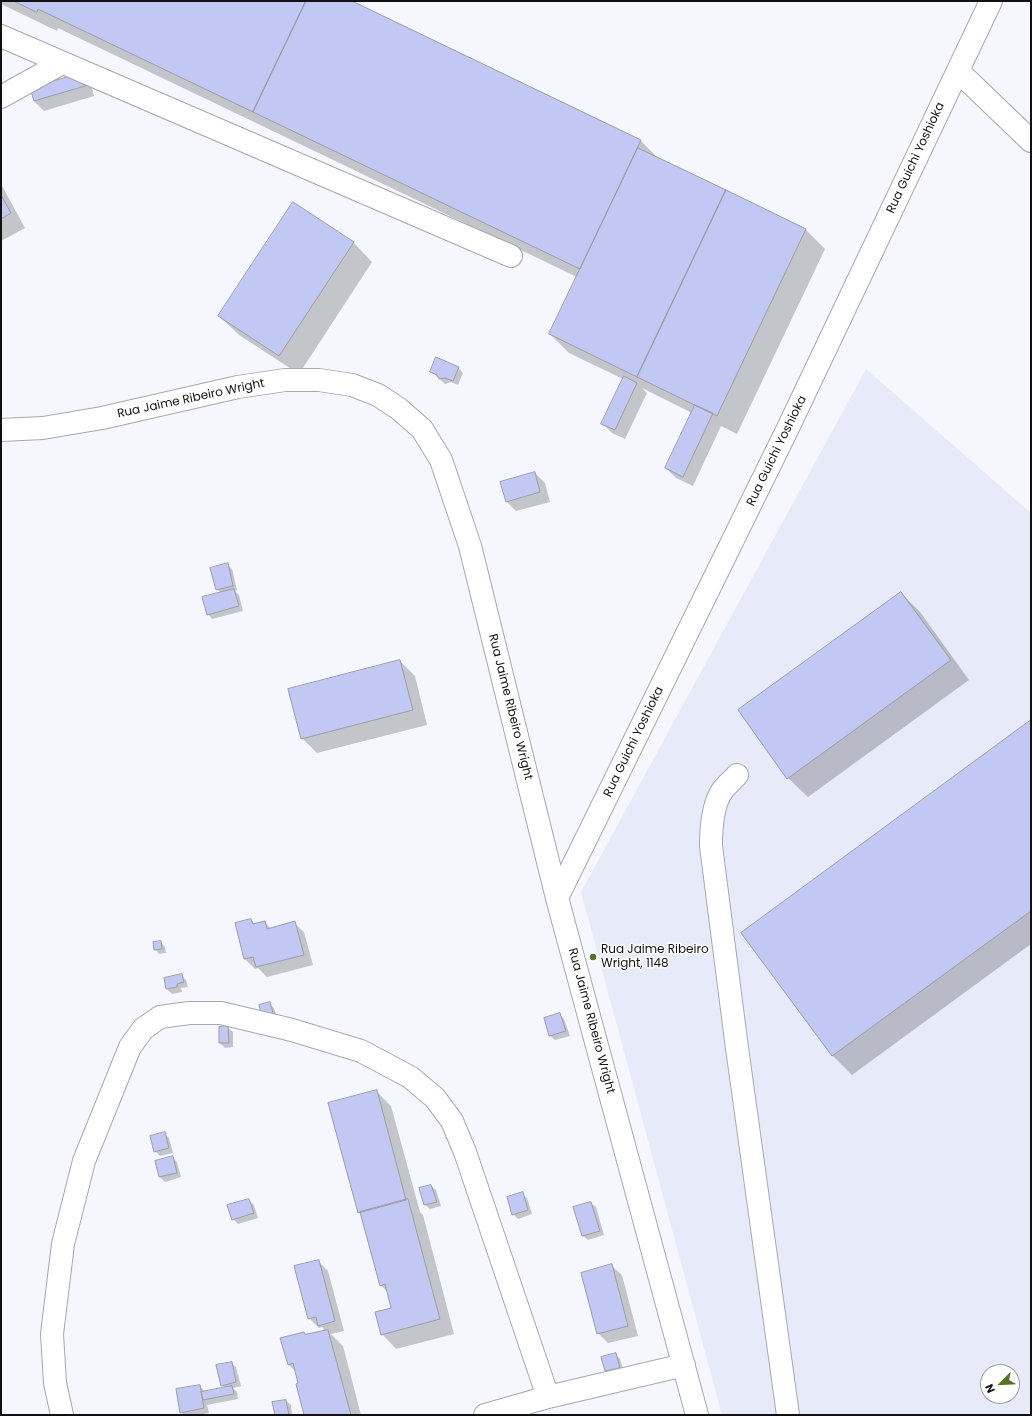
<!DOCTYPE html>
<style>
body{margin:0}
#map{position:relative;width:1032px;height:1416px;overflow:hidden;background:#f6f7fe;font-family:Poppins,sans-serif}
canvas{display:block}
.frame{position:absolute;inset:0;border:2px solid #111114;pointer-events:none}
.north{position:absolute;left:980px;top:1364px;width:40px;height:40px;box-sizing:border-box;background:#fff;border:1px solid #a0a0a1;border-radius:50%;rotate:246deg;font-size:11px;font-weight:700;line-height:16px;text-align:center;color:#111114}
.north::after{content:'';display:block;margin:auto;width:14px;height:18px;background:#557227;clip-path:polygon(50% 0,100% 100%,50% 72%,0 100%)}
</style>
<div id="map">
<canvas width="1032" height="1416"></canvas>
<div class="frame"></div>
<div class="north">N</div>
</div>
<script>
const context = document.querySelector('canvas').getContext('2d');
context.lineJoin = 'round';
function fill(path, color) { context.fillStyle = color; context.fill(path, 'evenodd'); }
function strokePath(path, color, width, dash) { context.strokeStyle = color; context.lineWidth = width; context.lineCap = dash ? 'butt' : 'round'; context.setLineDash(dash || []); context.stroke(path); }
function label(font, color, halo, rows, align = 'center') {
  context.font = font + ' Poppins,sans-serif'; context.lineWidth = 3; context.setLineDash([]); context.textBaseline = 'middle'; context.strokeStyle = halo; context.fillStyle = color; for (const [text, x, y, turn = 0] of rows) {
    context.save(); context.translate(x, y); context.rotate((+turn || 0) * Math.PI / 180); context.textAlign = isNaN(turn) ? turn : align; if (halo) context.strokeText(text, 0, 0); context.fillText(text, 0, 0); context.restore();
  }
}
fill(new Path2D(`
 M866,369L1031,513V1415H722L581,892ZM988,1372H1012V1396H988Z`), '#e7eaf9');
fill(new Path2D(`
 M1,1H350L641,141L659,159L806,230L825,249L737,434L721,426L693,486L676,478L666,468L692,413L642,388L647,393L625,439L612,433L602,423L623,379L569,353L550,334L577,277L58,28L57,31L1,4Z
 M81,74L91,84L94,96L44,111L34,101Z
 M1,184L25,228L1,241Z
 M353,242L372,262L299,374L239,335L219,316Z
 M458,368L463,373L458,385L451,382L445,384L431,371Z
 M535,473L545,483L550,502L516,511L506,501Z
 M227,564L232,569L237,590L235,591L239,595L243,611L212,619L208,614L221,593L217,589Z
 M901,593L920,612L969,680L808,797L788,778Z
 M400,661L415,676L427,725L317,753L302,738Z
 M1031,721V944L852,1075L833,1056L742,933Z
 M251,920L256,925L265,922L271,929L294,923L304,932L313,965L267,977L258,968L255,969L245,959L236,924Z
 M161,942L165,947L166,953L159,954L155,949Z
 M181,975L186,980L188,987L181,988L182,992L172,994L167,989L165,978Z
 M269,1003L274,1008L277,1018L268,1021Z
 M560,1015L564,1019L570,1036L555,1040L550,1036Z
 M228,1028L233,1032V1047L225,1048L220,1043Z
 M376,1091L391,1106L420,1212L423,1215L454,1334L396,1349L382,1334L392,1309L388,1292L380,1285L362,1216L359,1212Z
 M164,1133L169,1138L173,1153L160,1156L155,1151Z
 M172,1157L177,1162L181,1177L165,1182L160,1177L156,1162Z
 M431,1186L436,1190L441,1206L430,1209L425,1205Z
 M522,1194L527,1198L532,1214L518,1219L513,1214Z
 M249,1200L254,1205L258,1218L238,1224L233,1219Z
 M591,1203L596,1207L604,1235L588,1240L583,1236L575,1207Z
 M318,1261L328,1271L344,1331L331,1334L343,1346L361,1415H305L296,1372L288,1364L306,1335L325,1331L322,1327L319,1328L309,1318Z
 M612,1266L622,1275L638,1336L608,1343L598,1333Z
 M616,1354L620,1359L624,1372L611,1375L606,1371Z
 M231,1363L236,1367L241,1386L233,1388L237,1392L238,1399L207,1405L209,1413L197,1415H184L181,1412L200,1386L205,1392L225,1388L222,1385Z
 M286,1401L291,1405L292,1415H276Z`), '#0003');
const building = new Path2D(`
 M14,1H306L253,112L38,9L37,12Z
 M306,1H352L641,140L580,269L253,112Z
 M82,73L85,86L34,101L30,88Z
 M638,148L726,190L637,377L549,334Z
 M726,190L806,229L717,416L637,377Z
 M1,195L11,213L1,219Z
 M293,202L354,242L279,356L218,316Z
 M436,357L459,367L453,381L445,378L439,379L437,375L430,372Z
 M624,376L637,383L615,430L601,424Z
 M695,405L713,413L683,477L665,468Z
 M535,472L540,492L506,502L500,482Z
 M228,563L233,586L216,590L210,568Z
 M234,589L239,606L207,615L202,597Z
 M901,592L951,660L787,779L738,710Z
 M400,660L413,710L301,739L288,689Z
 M1031,720V911L832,1056L741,933Z
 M251,919L253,924L265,921L267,929L295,921L304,955L256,967L253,957L244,959L235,923Z
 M161,941L162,949L154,950L153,942Z
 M182,974L184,982L177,984V987L166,989L164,978Z
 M270,1002L273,1013L262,1016L259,1005Z
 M560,1013L566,1031L549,1036L544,1018Z
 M228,1026L229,1043H219V1027Z
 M377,1090L406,1200L358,1213L328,1103Z
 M165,1132L169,1148L154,1152L150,1136Z
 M173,1156L177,1173L159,1177L155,1161Z
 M431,1185L437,1202L424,1205L419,1188Z
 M523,1192L528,1210L512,1215L507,1197Z
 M249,1199L254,1213L232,1220L227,1205Z
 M408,1199L440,1319L381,1335L375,1312L391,1308L385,1284L380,1286L360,1212Z
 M591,1202L600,1231L582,1236L573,1207Z
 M319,1260L335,1321L318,1326L316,1317L308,1319L294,1266Z
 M612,1264L628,1326L597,1334L581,1273Z
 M328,1330L351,1415H304L296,1384L298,1383L293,1363L288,1365L280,1338L304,1332L305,1334Z
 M616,1353L620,1368L605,1371L601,1357Z
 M232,1362L236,1382L221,1386L216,1365Z
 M200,1385L204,1408L180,1413L176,1389Z
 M232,1386L234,1394L203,1400L201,1392Z
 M286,1400L289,1415H275L272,1402Z`);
fill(building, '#c1c8f3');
strokePath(building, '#9b9da3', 1);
const minor = new Path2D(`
 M1,36L511,256
 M958,71L1031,141
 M1,97L62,63
 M1,430L43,428L102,418L238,387L285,380H319L352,385L378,395L399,409L422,429L441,460L470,546L557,898L697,1415
 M737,775C733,780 726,785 722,791C712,806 711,830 711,846L737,1048L788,1415
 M557,898L788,428L991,1
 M62,1415L55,1383L52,1334L63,1244L84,1161L130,1047L143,1029L160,1017L189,1013H221L292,1030L361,1051L410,1077L435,1098L452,1121L465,1152L548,1397
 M485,1415L548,1397L684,1365`);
strokePath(minor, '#a7a8af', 24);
strokePath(minor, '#fff', 22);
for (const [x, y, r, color] of [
 [593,957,4,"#557227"]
]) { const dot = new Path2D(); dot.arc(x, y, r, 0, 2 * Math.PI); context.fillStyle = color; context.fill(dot); strokePath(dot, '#fff', 1.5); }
label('12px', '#111114', '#fff', [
 ["Rua Guichi Yoshioka",916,158,-65],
 ["Rua Jaime Ribeiro Wright",191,399,-12],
 ["Rua Guichi Yoshioka",777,451,-64],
 ["Rua Jaime Ribeiro Wright",510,707,76],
 ["Rua Guichi Yoshioka",634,742,-64],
 ["Rua Jaime Ribeiro Wright",591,1021,75]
]);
label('12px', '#111114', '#fff', [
 ["Rua Jaime Ribeiro",601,950],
 ["Wright, 1148",601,964]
], 'left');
</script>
